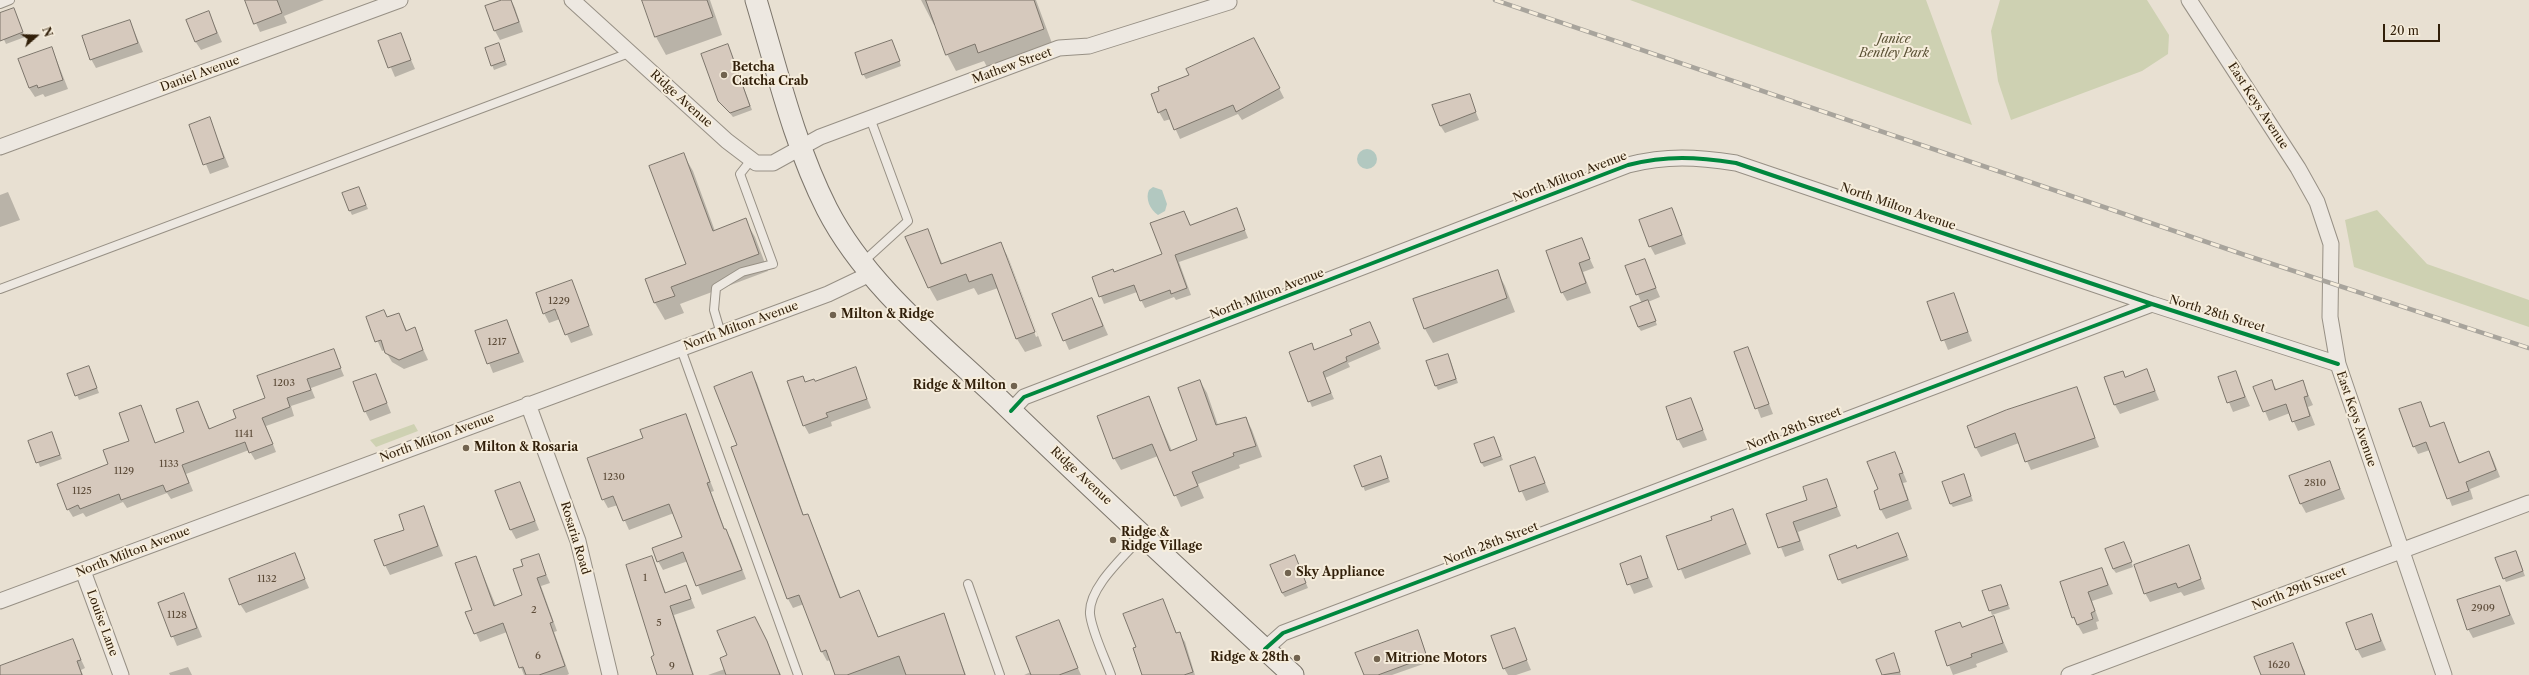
<!DOCTYPE html>
<style>
body{margin:0}
#map{position:relative;width:2529px;height:675px;overflow:hidden;background:#e8e0d2;font-family:"Libre Caslon Text",serif}
canvas{display:block}
.north{position:absolute;left:16px;top:16px;width:40px;height:40px;-webkit-text-stroke:3px #f6eddc;paint-order:stroke;rotate:70deg;font-size:11px;font-weight:700;line-height:16px;text-align:center;color:#311f09}
.north::after{content:'';display:block;margin:auto;width:14px;height:18px;background:#311f09;clip-path:polygon(50% 0,100% 100%,50% 72%,0 100%)}
.scale{position:absolute;left:2383px;top:24px;width:57px;height:18px;box-sizing:border-box;border:2px solid #311f09;border-top:0;padding-left:5px;font-size:12px;line-height:14px;white-space:nowrap;color:#311f09;-webkit-text-stroke:3px #f6eddc;paint-order:stroke}
</style>
<div id="map">
<canvas width="2529" height="675"></canvas>
<div class="north">N</div>
<div class="scale">20 m</div>
</div>
<script>
const context = document.querySelector('canvas').getContext('2d');
context.lineJoin = 'round';
function fill(path, color) { context.fillStyle = color; context.fill(path, 'evenodd'); }
function strokePath(path, color, width, dash) { context.strokeStyle = color; context.lineWidth = width; context.lineCap = dash ? 'butt' : 'round'; context.setLineDash(dash || []); context.stroke(path); }
function label(font, color, halo, rows, align = 'center') {
  context.font = font + ' "Libre Caslon Text",serif'; context.lineWidth = 4; context.setLineDash([]); context.textBaseline = 'middle'; context.strokeStyle = halo; context.fillStyle = color; for (const [text, x, y, turn = 0] of rows) {
    context.save(); context.translate(x, y); context.rotate((+turn || 0) * Math.PI / 180); context.textAlign = isNaN(turn) ? turn : align; if (halo) context.strokeText(text, 0, 0); context.fillText(text, 0, 0); context.restore();
  }
}
fill(new Path2D(`
 M1630,0H1926L1972,125Z
 M2000,0H2147L2169,35L2168,54L2142,71L2011,120L1998,81L1991,31Z
 M2377,210L2427,264L2529,300V327L2354,267L2345,220Z
 M414,424L418,431L376,447L370,440Z`), '#ced1b2');
fill(new Path2D(`
 M1357 159a10 10 0 1 1 20 0a10 10 0 1 1-20 0Z
 M1153,187L1162,190L1167,204L1165,211L1158,215C1150,210 1145,198 1149,190Z`), '#b2c8c0');
fill(new Path2D(`
 M246,0H324L284,16L287,23L260,32Z
 M505,0H511L515,8L523,32L500,40L495,31Z
 M643,0H710L722,35L666,55L656,37Z
 M921,0H1036L1053,46L988,69L984,61L956,71L947,54L936,24L934,25Z
 M209,13L222,42L201,50L195,41Z
 M16,14L25,37L6,44L0,31V15Z
 M130,21L143,52L96,68L91,59Z
 M400,34L415,69L395,77L380,42Z
 M499,44L507,65L494,70L492,65Z
 M894,45L901,66L866,79L863,74Z
 M52,48L68,89L45,97L43,94L35,97L29,88Z
 M1259,49L1284,98L1242,120L1238,114L1180,139L1171,119L1164,121L1159,112Z
 M730,50L752,110L733,117L719,100Z
 M1469,95L1479,120L1445,133L1440,125Z
 M209,118L229,167L210,174L190,125Z
 M683,154L693,171L715,231L745,220L755,237L768,271L680,304L684,313L665,320L655,303L647,279L687,265Z
 M359,188L368,209L352,215L350,211Z
 M8,192L20,220L0,227V195Z
 M1672,209L1686,244L1655,255L1650,246Z
 M1237,210L1248,238L1179,262L1191,295L1176,300L1174,297L1145,308L1137,292L1104,304L1093,277L1114,273L1164,255L1184,212L1191,226Z
 M927,230L943,265L1000,243L1008,257L1042,346L1025,352L1017,339L998,288L978,295L974,288L937,301L929,287ZM1005,256H1007L1038,336L1036,337Z
 M1581,239L1594,268L1583,272L1591,293L1567,301L1562,292Z
 M1644,260L1660,297L1648,302L1657,325L1641,331L1638,327L1642,304L1626,267Z
 M1497,271L1505,286L1515,312L1433,343L1425,329Z
 M571,281L593,335L571,343L560,319L549,323L544,313Z
 M1953,294L1972,341L1948,350L1929,303Z
 M1092,299L1108,335L1069,350L1054,315Z
 M384,311L388,318L399,314L407,331L414,329L428,360L404,369L392,362L385,350L382,351L367,317Z
 M507,321L524,362L493,373L477,332Z
 M1370,323L1381,349L1348,363L1350,367L1325,378L1334,399L1312,407L1290,352L1311,344L1315,351L1353,335Z
 M1748,348L1773,414L1761,418L1736,353Z
 M333,350L344,376L311,388L315,398L291,406L294,416L266,426L276,452L255,460L249,450L186,474L193,491L171,499L167,493L127,508L123,502L86,517L83,513L73,517L68,509L130,441L140,406L156,444L185,432L198,402L210,429L237,419Z
 M1450,359L1458,383L1438,390L1436,386Z
 M855,368L871,408L831,422L832,426L809,434L804,425L805,383L815,382Z
 M2147,370L2159,400L2120,414L2115,405L2122,372L2126,378Z
 M91,372L99,393L79,400L69,374Z
 M2235,372L2250,406L2233,412L2219,378Z
 M752,373L757,383L804,516L807,515L812,524L841,598L859,591L879,638L943,614L966,675H836L830,660L827,661L822,652L804,604L793,608L788,599L732,447L738,445Z
 M376,375L391,413L370,421L365,411Z
 M1200,381L1207,393L1218,425L1246,418L1252,430L1262,457L1239,465L1240,468L1198,484L1204,498L1181,507L1158,456L1121,470L1114,458L1148,397L1172,451L1198,440Z
 M2271,381L2277,390L2302,381L2313,405L2308,407L2315,425L2298,431L2290,413L2269,421L2255,387Z
 M2076,388L2099,447L2031,470L2019,443L1981,457L1976,448Z
 M1691,399L1707,440L1683,448L1678,439Z
 M2421,403L2431,428L2443,423L2460,463L2489,452L2493,459L2500,477L2470,489L2473,499L2452,506L2430,450L2418,454L2414,446Z
 M685,415L714,491L711,492L725,530L731,539L746,579L702,595L688,561L663,570L658,561L683,537L674,513L629,530L618,505L608,508L603,499L644,438Z
 M52,433L62,459L40,467L30,441Z
 M1494,438L1503,460L1484,467L1481,462Z
 M1895,453L1907,482L1903,483L1912,509L1886,519L1881,510L1879,490Z
 M1535,458L1549,492L1526,501L1511,467Z
 M1383,462L1390,482L1365,491L1355,466Z
 M2329,462L2345,499L2306,513L2301,504Z
 M1966,480L1973,501L1953,507L1950,503Z
 M1826,481L1841,516L1798,532L1804,550L1785,557L1768,515L1809,500Z
 M520,483L539,530L516,539L511,530Z
 M424,507L443,556L390,575L385,565L405,530Z
 M1733,510L1751,554L1685,579L1667,536L1713,520Z
 M1898,534L1909,560L1842,584L1839,579L1858,549Z
 M2124,543L2133,567L2116,573L2113,569Z
 M2188,546L2205,589L2184,596L2181,592L2150,602L2145,593Z
 M294,554L309,588L246,613L240,604Z
 M538,555L550,583L541,586L557,631L554,632L569,674L567,675H524L507,632L480,642L467,613L474,610L476,557L496,606L524,596V567Z
 M2518,556L2525,576L2506,582L2504,578Z
 M652,557L666,593L686,586L695,608L674,615L694,675H659L656,656Z
 M1640,557L1653,587L1634,594L1621,564Z
 M1297,561L1308,588L1285,597L1282,593Z
 M2102,569L2113,594L2092,601L2099,621L2096,622L2098,629L2083,634L2073,617Z
 M2001,586L2010,609L1992,615L1983,592Z
 M2499,587L2515,624L2473,638L2468,629Z
 M184,594L202,637L177,646L159,603Z
 M1163,600L1177,634L1179,633L1185,642L1195,675H1144L1137,648Z
 M2371,615L2386,650L2362,658L2357,649Z
 M1993,618L2008,652L1976,664L1977,667L1953,675L1936,632L1963,628Z
 M1058,622L1081,675H1024L1031,672Z
 M759,627L781,675H708L725,669L728,656Z
 M1514,629L1531,670L1516,675H1508L1504,668Z
 M1420,636L1429,662L1392,675H1365Z
 M72,640L85,668L81,670L83,675H0V667Z
 M2292,644L2305,672L2297,675H2262Z
 M1896,659L1901,675H1883L1877,660Z
 M188,667L192,675H170L169,673Z`), '#0003');
const building = new Path2D(`
 M245,0H277L282,13L254,24Z
 M502,0H511L519,22L494,31L485,6Z
 M642,0H707L713,17L655,37Z
 M926,0H1034L1044,29L978,53L975,44L946,55Z
 M14,8L23,32L0,41V13Z
 M209,11L217,33L195,42L186,20Z
 M130,20L138,43L90,60L82,36Z
 M401,33L411,60L388,68L378,41Z
 M1254,38L1280,88L1236,112L1233,105L1174,130L1166,109L1158,113L1151,94L1159,91L1158,87L1189,75L1186,69Z
 M892,40L900,61L862,75L855,53Z
 M499,43L505,61L491,66L485,48Z
 M728,44L750,106L730,113L718,101L701,54Z
 M52,47L63,80L38,88L37,85L29,88L18,59Z
 M1470,94L1476,112L1440,126L1432,105Z
 M210,117L224,158L203,165L189,125Z
 M684,153L713,231L746,218L759,254L671,287L675,296L654,303L645,279L686,264L649,166Z
 M359,187L366,205L349,211L342,193Z
 M1237,208L1245,230L1175,255L1187,288L1171,294L1170,290L1140,301L1134,285L1099,297L1092,277L1113,269L1114,272L1162,254L1150,223L1184,211L1190,225Z
 M1672,208L1682,235L1649,247L1639,220Z
 M928,229L941,264L1001,242L1035,332L1016,339L992,274L969,282L966,274L928,288L905,237Z
 M1582,238L1590,259L1579,263L1586,283L1561,293L1546,251Z
 M1645,259L1656,288L1636,295L1625,266Z
 M1498,270L1507,298L1424,329L1413,299Z
 M572,280L589,326L565,335L555,309L543,314L536,293Z
 M1954,293L1968,332L1941,341L1927,302Z
 M1092,298L1103,326L1063,341L1052,314Z
 M1648,300L1656,321L1638,327L1630,307Z
 M384,310L387,317L399,313L406,331L415,327L423,350L399,360L385,353L381,340L375,342L366,317Z
 M507,320L519,353L487,364L475,331Z
 M1370,322L1379,343L1346,357L1347,361L1323,372L1331,393L1308,402L1289,352L1312,343L1314,350L1352,335L1350,330Z
 M1748,347L1769,404L1755,409L1734,352Z
 M334,349L341,368L307,379L311,390L287,398L290,407L262,418L273,444L249,453L245,442L182,465L189,483L166,492L163,485L121,500L119,494L80,509L78,505L67,510L57,484L108,464L103,450L129,441L119,413L141,405L155,443L184,432L176,409L198,401L209,429L236,418L233,410L265,398L257,376Z
 M1448,354L1456,379L1435,386L1426,361Z
 M89,366L97,388L75,396L67,374Z
 M856,367L867,399L826,413L828,417L803,426L787,381L803,376L805,382L814,379L815,381Z
 M2147,369L2155,391L2114,405L2104,377L2123,371L2125,377Z
 M2236,371L2245,397L2227,403L2218,377Z
 M752,372L803,515L808,514L840,598L859,590L878,637L944,613L965,675H906L899,656L847,675H835L826,650L821,652L799,595L787,599L731,447L737,445L714,387Z
 M376,374L387,403L364,412L353,382Z
 M1200,380L1216,425L1246,417L1256,446L1233,453L1234,456L1192,472L1198,486L1174,496L1152,444L1113,459L1097,416L1149,396L1170,451L1197,440L1178,388Z
 M2272,380L2275,390L2303,380L2308,396L2304,397L2310,416L2292,422L2286,404L2263,412L2253,387Z
 M2077,387L2095,438L2025,462L2015,433L1975,448L1967,426L2006,410Z
 M1691,398L1703,430L1677,440L1666,407Z
 M2421,402L2430,427L2444,422L2459,463L2489,451L2496,470L2466,482L2469,491L2447,499L2426,442L2413,447L2399,409Z
 M686,414L710,482L707,483L724,529H726L742,570L696,586L683,552L657,562L652,548L682,537L669,504L623,521L613,496L602,500L587,458L643,438L640,430Z
 M52,432L60,455L36,463L28,441Z
 M1494,437L1501,456L1481,463L1474,444Z
 M1895,452L1903,473L1899,474L1908,500L1880,510L1874,491L1878,489L1867,462Z
 M1381,456L1388,478L1362,487L1354,466Z
 M1535,457L1545,483L1519,492L1510,466Z
 M2330,461L2340,489L2300,504L2289,476Z
 M1964,474L1971,496L1950,504L1942,482Z
 M1827,479L1837,507L1793,522L1800,541L1778,548L1766,514L1807,500L1803,487Z
 M520,482L535,521L510,530L495,491Z
 M424,506L438,546L384,566L374,540L404,530L399,515Z
 M1733,509L1746,544L1678,570L1666,536L1712,520L1711,517Z
 M1898,533L1907,556L1838,580L1829,555L1856,545L1857,548Z
 M2124,542L2132,562L2113,569L2105,549Z
 M2189,545L2201,579L2178,588L2176,583L2144,594L2134,565Z
 M2516,551L2523,571L2503,579L2495,558Z
 M295,553L305,579L239,605L229,579Z
 M539,554L546,575L537,578L553,622L550,623L565,666L539,675H526L523,667L519,668L503,623L474,634L465,612L472,610L455,563L476,556L494,606L522,595L513,569L523,566L521,560Z
 M1295,555L1306,583L1282,593L1270,565Z
 M652,556L665,593L686,585L691,599L670,606L693,675H657L651,657L654,655L626,565Z
 M1641,556L1648,578L1627,585L1620,564Z
 M2102,568L2108,585L2088,592L2095,611L2091,613L2093,619L2077,625L2074,617L2072,618L2060,582Z
 M2001,585L2008,605L1989,611L1982,591Z
 M2500,586L2510,615L2467,630L2457,600Z
 M184,593L197,628L171,637L158,603Z
 M1163,599L1176,633L1180,632L1193,672L1184,675H1142L1133,648L1136,647L1123,614Z
 M2372,614L2381,641L2356,650L2346,623Z
 M1994,616L2003,643L1971,654L1972,657L1947,666L1935,631L1960,622L1962,627Z
 M755,617L767,641L780,675H726L720,658L727,655L717,631Z
 M1059,620L1078,668L1059,675H1031L1016,637Z
 M1515,628L1527,660L1503,669L1491,636Z
 M1418,630L1427,657L1378,675H1364L1355,653Z
 M73,639L81,660L77,661L82,675H0V666Z
 M2293,643L2305,675H2261L2254,657Z
 M1894,653L1900,672L1882,675L1876,660Z`);
fill(building, '#d6c9bd');
strokePath(building, '#7c756b', 1);
const lane = new Path2D(`
 M0,4L10,0
 M863,262L908,221L870,118
 M0,289L629,53
 M721,334L714,310L716,288L742,272L773,264L740,174L751,160
 M681,349L798,675
 M968,584L1000,675
 M1111,675C1105,658 1092,632 1090,614C1088,587 1126,555 1143,535`);
const street = new Path2D(`
 M572,0L727,141L756,163H773L820,137L1059,48L1089,46L1229,2
 M2189,0L2298,168L2317,202L2331,244L2330,317L2338,364L2444,675
 M0,147L400,0
 M528,404L578,541L610,675
 M1011,411L1024,397L1628,165C1667,155 1697,157 1736,163L2152,304
 M83,571L121,675
 M0,601L828,294L872,273
 M1265,649L1283,633L2152,304L2338,364
 M2069,675L2529,503`);
const secondary = new Path2D(`
 M756,0C777,70 794,144 827,209C866,285 939,342 999,399C1095,492 1194,584 1293,675`);
strokePath(lane, '#979085', 10);
strokePath(street, '#979085', 17);
strokePath(secondary, '#7c756b', 23);
strokePath(lane, '#ede8e1', 8);
strokePath(street, '#ede8e1', 15);
strokePath(secondary, '#ede8e1', 21);
const rail = new Path2D(`
 M1495,0L2242,254L2529,348`);
strokePath(rail, '#a8a49c', 4.5);
strokePath(rail, '#f6eddc', 3, [9]);
strokePath(new Path2D(`
 M1011,411L1024,397L1628,165C1667,155 1697,157 1736,163L2152,304
 M1265,649L1283,633L2152,304L2338,364`), '#00873e', 4);
for (const [x, y, r, color] of [
 [724,75,4,"#71634f"],
 [833,315,4,"#71634f"],
 [1014,386,4,"#71634f"],
 [466,448,4,"#71634f"],
 [1113,540,4,"#71634f"],
 [1288,573,4,"#71634f"],
 [1297,658,4,"#71634f"],
 [1377,659,4,"#71634f"]
]) { const dot = new Path2D(); dot.arc(x, y, r, 0, 2 * Math.PI); context.fillStyle = color; context.fill(dot); strokePath(dot, '#f6eddc', 1.5); }
label('10px', '#5c4b38', null, [
 ["1229",559,301],
 ["1217",497,342],
 ["1203",284,383],
 ["1141",244,434],
 ["1133",169,464],
 ["1129",124,471],
 ["1230",614,477],
 ["2810",2315,483],
 ["1125",82,491],
 ["1",645,578],
 ["1132",267,579],
 ["2909",2483,608],
 ["2",534,610],
 ["1128",177,615],
 ["5",659,623],
 ["6",538,656],
 ["1620",2279,665],
 ["9",672,666]
]);
label('italic 12px', '#5a5134', '#f6eddc', [
 ["Janice",1894,40],
 ["Bentley Park",1894,54]
]);
label('12px', '#311f09', '#f6eddc', [
 ["Mathew Street",1012,66,-20],
 ["Daniel Avenue",200,74,-20],
 ["Ridge Avenue",681,99,42],
 ["East Keys Avenue",2258,106,57],
 ["North Milton Avenue",1570,177,-21],
 ["North Milton Avenue",1898,207,19],
 ["North Milton Avenue",1267,294,-21],
 ["North 28th Street",2217,314,17],
 ["North Milton Avenue",741,326,-20],
 ["East Keys Avenue",2356,419,71],
 ["North 28th Street",1794,429,-21],
 ["North Milton Avenue",437,438,-20],
 ["Ridge Avenue",1081,476,43],
 ["Rosaria Road",575,538,73],
 ["North 28th Street",1491,544,-21],
 ["North Milton Avenue",133,552,-21],
 ["North 29th Street",2299,589,-21],
 ["Louise Lane",102,623,70]
]);
label('bold 12px', '#311f09', '#f6eddc', [
 ["Betcha",732,68],
 ["Catcha Crab",732,82],
 ["Milton & Ridge",841,315],
 ["Ridge & Milton",1006,386,"right"],
 ["Milton & Rosaria",474,448],
 ["Ridge &",1121,533],
 ["Ridge Village",1121,547],
 ["Sky Appliance",1296,573],
 ["Ridge & 28th",1289,658,"right"],
 ["Mitrione Motors",1385,659]
], 'left');
</script>
